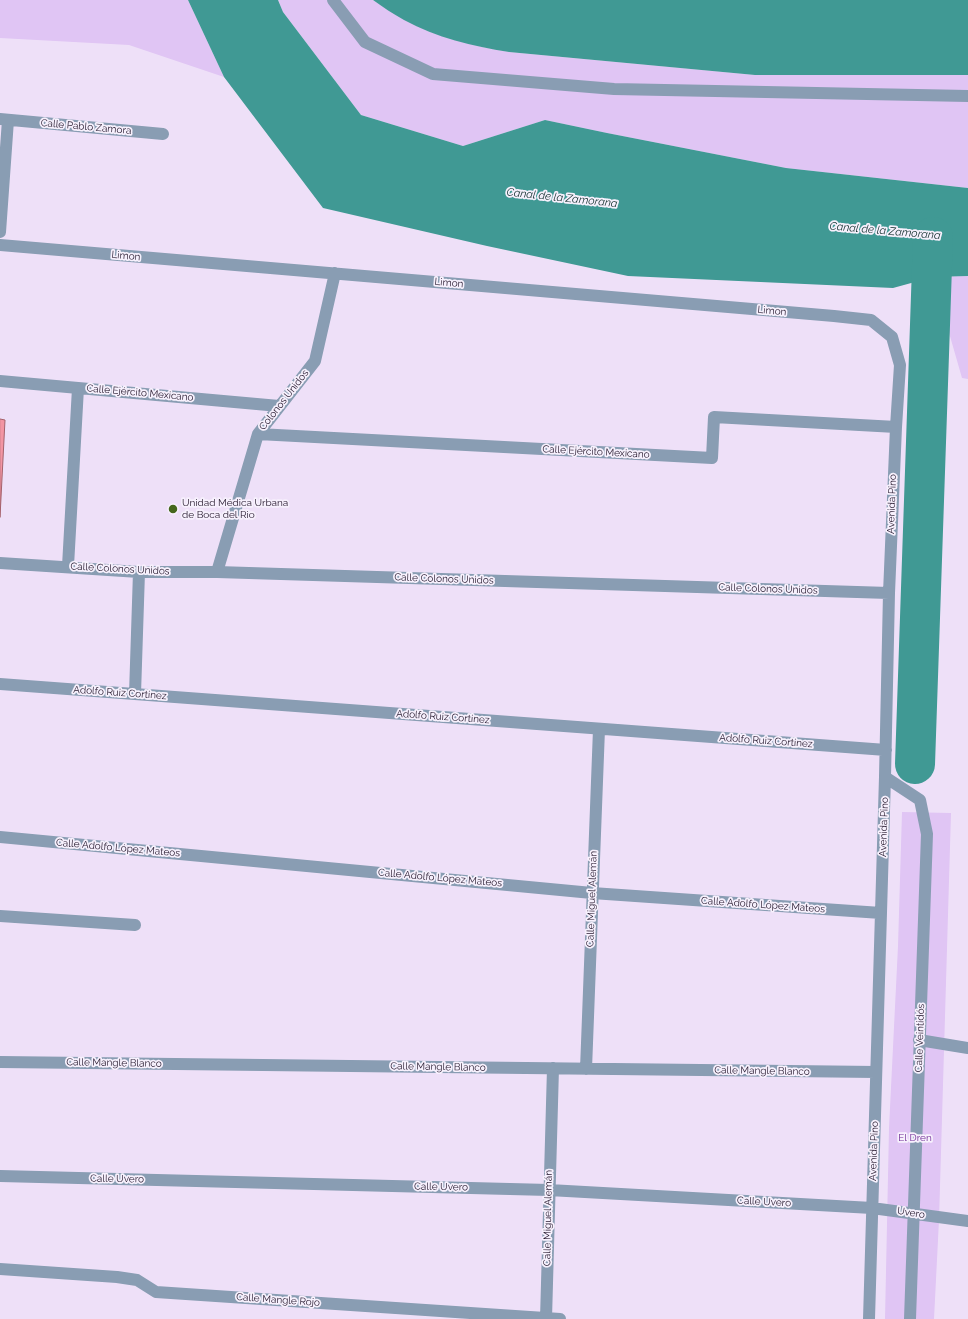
<!DOCTYPE html>
<meta charset="utf-8">
<style>
body{margin:0}
canvas{display:block;background:#eee0f8}
</style>
<canvas width="968" height="1319"></canvas>
<script>
const context = document.querySelector('canvas').getContext('2d');
context.lineJoin = 'round';
function fill(path, color) { context.fillStyle = color; context.fill(path, 'evenodd'); }
function strokePath(path, color, width, dash) { context.strokeStyle = color; context.lineWidth = width; context.lineCap = dash ? 'butt' : 'round'; context.setLineDash(dash || []); context.stroke(path); }
function label(font, color, halo, rows, align = 'center') {
  context.font = font + ' Raleway,sans-serif'; context.lineWidth = 3.5; context.setLineDash([]); context.textBaseline = 'middle'; context.strokeStyle = halo; context.fillStyle = color; for (const [text, x, y, turn = 0] of rows) {
    context.save(); context.translate(x, y); context.rotate((+turn || 0) * Math.PI / 180); context.textAlign = isNaN(turn) ? turn : align; if (halo) context.strokeText(text, 0, 0); context.fillText(text, 0, 0); context.restore();
  }
}
fill(new Path2D(`
 M0,0H188L224,77L129,45L0,38Z
 M278,0H373L405,20L430,32L482,47L509,52L755,75H968V188L786,168L607,133L545,120L463,146L361,115L283,12Z
 M968,276V379L962,378L933,277Z
 M902,812L951,813L939,1220L934,1319H885L889,1128L898,946Z`), '#e0c5f4');
fill(new Path2D(`
 M188,0H278L283,12L361,115L463,146L545,120L607,133L786,168L968,188V276L933,277L893,288L628,276L487,246L323,208L224,77Z
 M373,0H968V75H755L509,52C472,46 437,38 404,20C393,14 383,7 373,0Z`), '#409994');
strokePath(new Path2D(`
 M915,764L933,237`), '#409994', 40);
const building = new Path2D(`
 M0,419L5,420L0,517Z`);
fill(building, '#f295a3');
strokePath(building, '#a4626c', 1);
strokePath(new Path2D(`
 M333,0L365,42L433,74L614,89L968,96
 M0,119L163,134
 M0,232L8,120
 M0,245L834,316L871,320L892,337L900,365L896,427L889,593L885,777L869,1319
 M0,381L279,406
 M258,434L712,458L714,417L896,427
 M0,563L139,572H217L889,593
 M68,566L78,388
 M217,572L258,434L315,361L335,273
 M0,684L886,750
 M135,694L139,572
 M885,777L920,800L927,834L910,1319
 M0,837L592,893L881,913
 M0,916L135,925
 M919,1040L968,1048
 M0,1062L876,1072
 M586,1069L599,729
 M0,1176L549,1190L872,1208L968,1221
 M0,1269L117,1277L137,1280L156,1292L560,1319
 M546,1319L553,1068`), '#899db3', 12);
for (const [x, y, r, color] of [
 [173,509,5,"#45661c"]
]) { const dot = new Path2D(); dot.arc(x, y, r, 0, 2 * Math.PI); context.fillStyle = color; context.fill(dot); strokePath(dot, '#f7f1fd', 1.5); }
label('10px', '#25182d', '#f7f1fd', [
 ["Calle Pablo Zamora",86,127,5],
 ["Limon",126,256,5],
 ["Limon",449,283,5],
 ["Limon",772,311,5],
 ["Calle Ejército Mexicano",140,393,5],
 ["Colonos Unidos",284,400,-52],
 ["Calle Ejército Mexicano",596,452,3],
 ["Avenida Pino",892,504,-88],
 ["Calle Colonos Unidos",120,569,3],
 ["Calle Colonos Unidos",444,579,2],
 ["Calle Colonos Unidos",768,589,2],
 ["Adolfo Ruiz Cortinez",120,693,4],
 ["Adolfo Ruiz Cortinez",443,717,4],
 ["Adolfo Ruiz Cortinez",766,741,4],
 ["Avenida Pino",884,827,-88],
 ["Calle Adolfo López Mateos",118,848,5],
 ["Calle Adolfo López Mateos",440,878,5],
 ["Calle Miguel Alemán",592,899,-88],
 ["Calle Adolfo López Mateos",763,905,4],
 ["Calle Veintidós",920,1038,-88],
 ["Calle Mangle Blanco",114,1063,1],
 ["Calle Mangle Blanco",438,1067,1],
 ["Calle Mangle Blanco",762,1071,1],
 ["Avenida Pino",874,1151,-88],
 ["Calle Uvero",117,1179,1],
 ["Calle Uvero",441,1187,1],
 ["Calle Uvero",764,1202,3],
 ["Uvero",911,1213,9],
 ["Calle Miguel Alemán",548,1218,-89],
 ["Calle Mangle Rojo",278,1300,4]
]);
label('10px', '#25182d', '#f7f1fd', [
 ["Unidad Médica Urbana",182,503],
 ["de Boca del Rio",182,515]
], 'left');
label('10px', '#6d2894', '#f7f1fd', [
 ["El Dren",915,1138]
]);
label('italic 11px', '#122f2d', '#f7f1fd', [
 ["Canal de la Zamorana",562,198,6],
 ["Canal de la Zamorana",885,231,5]
]);
</script>
